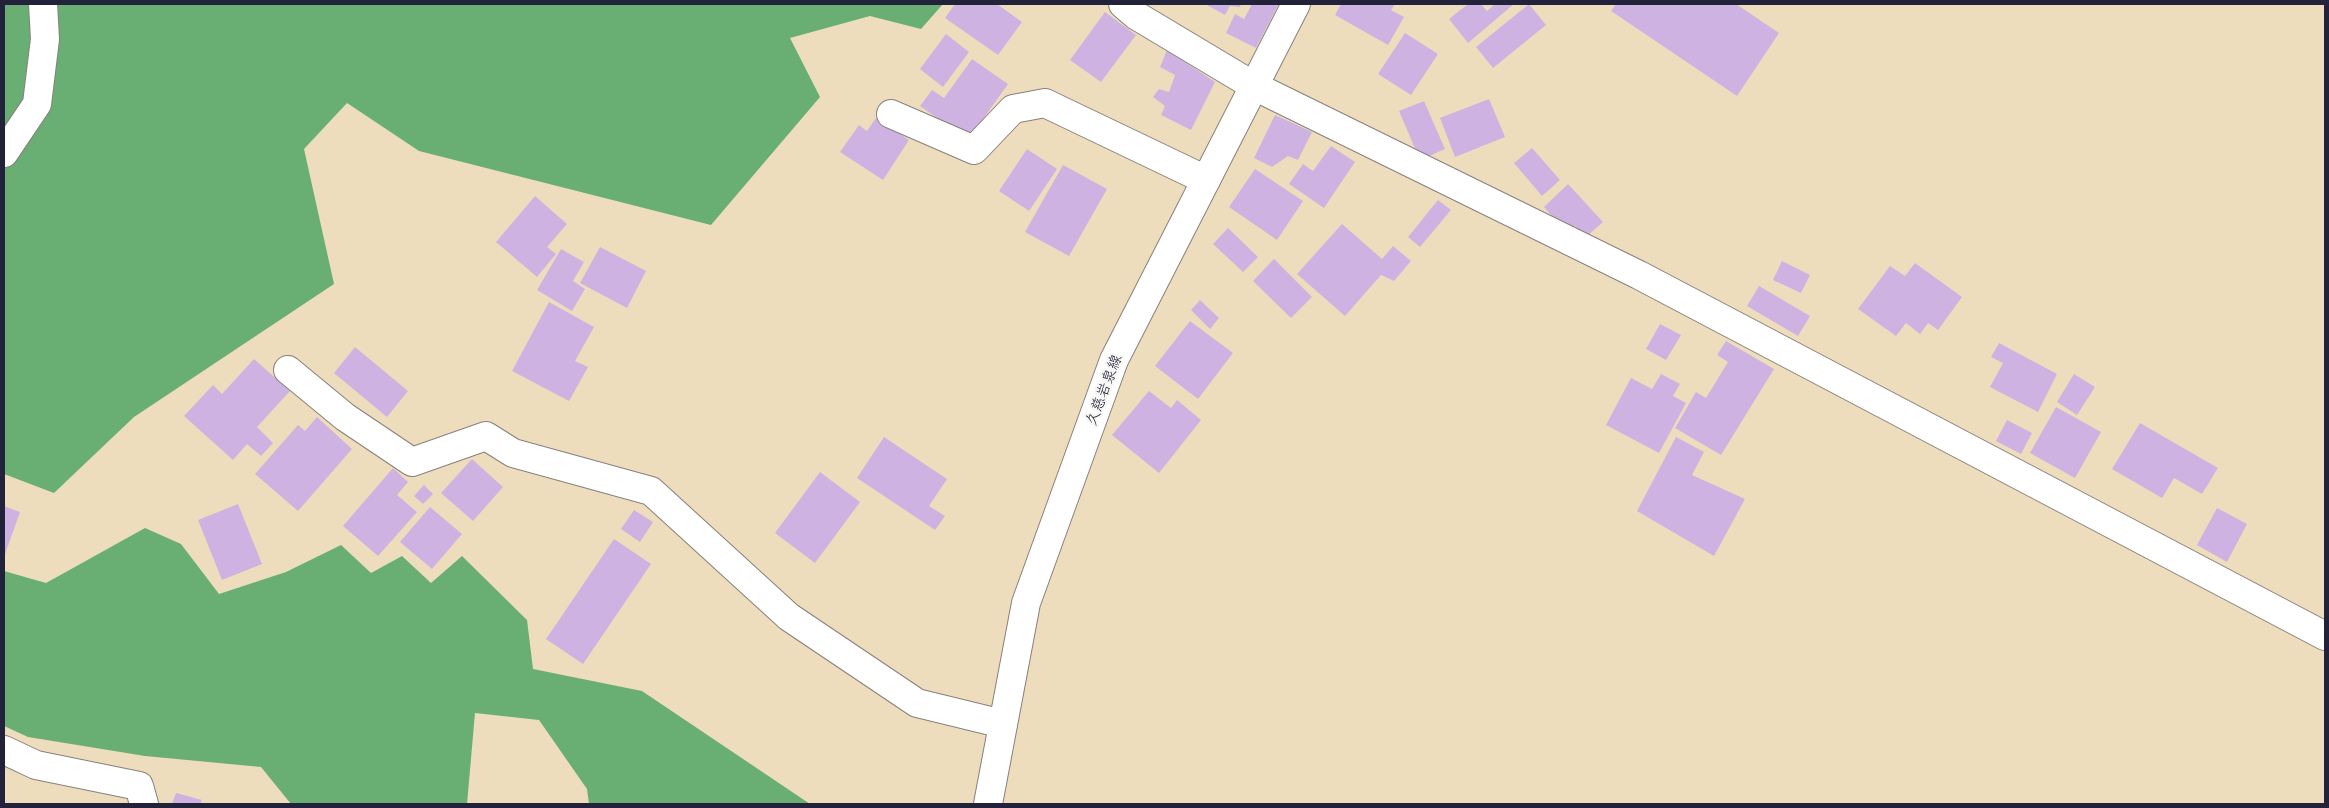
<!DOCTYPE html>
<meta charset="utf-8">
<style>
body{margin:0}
#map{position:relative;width:2329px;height:808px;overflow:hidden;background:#eeddbc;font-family:Mali,sans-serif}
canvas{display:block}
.frame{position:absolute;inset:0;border:5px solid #22223b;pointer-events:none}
</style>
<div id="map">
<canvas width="2329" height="808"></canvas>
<div class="frame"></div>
</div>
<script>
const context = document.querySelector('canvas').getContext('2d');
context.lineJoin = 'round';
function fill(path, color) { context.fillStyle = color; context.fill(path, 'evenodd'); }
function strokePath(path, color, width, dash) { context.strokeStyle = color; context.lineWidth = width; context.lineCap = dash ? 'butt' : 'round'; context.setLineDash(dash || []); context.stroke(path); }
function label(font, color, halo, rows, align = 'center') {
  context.font = font + ' Mali,"Klee One",sans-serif'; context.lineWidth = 4.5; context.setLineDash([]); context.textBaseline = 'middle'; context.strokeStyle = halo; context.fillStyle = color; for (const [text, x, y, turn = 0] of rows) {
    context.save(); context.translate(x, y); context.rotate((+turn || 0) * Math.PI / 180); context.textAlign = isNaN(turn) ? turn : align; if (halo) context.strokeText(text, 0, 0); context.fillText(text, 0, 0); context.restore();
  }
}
fill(new Path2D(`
 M4,4H943L921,29L870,16L790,38L820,97L711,225L419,151L347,103L304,149L334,284L134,417L54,493L4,474Z
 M145,528L181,544L219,594L286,572L341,545L371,573L402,556L431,583L462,556L527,620L533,669L642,691L810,804H589L587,789L539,720L475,713L467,804H291L261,767L145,756L28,737L4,726V571L46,583Z`), '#69af74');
fill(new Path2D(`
 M955,4H997L1022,22L998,55L945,18Z
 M1205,4H1241L1240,7L1230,6L1225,15Z
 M1252,4L1278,5L1256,48L1226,33L1235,14L1244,19Z
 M1341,4H1395L1391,10L1404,17L1388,45L1335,15Z
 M1468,4H1481L1487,11L1495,4H1514L1468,43L1449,19Z
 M1529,4L1546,25L1493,68L1476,47Z
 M1616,4H1736L1779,33L1737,96L1611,11Z
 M1105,12L1136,35L1101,82L1070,60Z
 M1405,33L1438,54L1411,95L1378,74Z
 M946,34L969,52L943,87L920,69Z
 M1167,50L1215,82L1191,130L1161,115L1165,106L1153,97L1159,89L1169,92L1175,75L1160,67Z
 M972,59L1008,84L968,140L920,106L932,90L944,98Z
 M1489,99L1505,137L1455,157L1440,118Z
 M1424,101L1445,149L1420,160L1399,111Z
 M1275,115L1312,132L1298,160L1288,156L1272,167L1254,158Z
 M876,118L909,140L883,180L840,152L859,125L867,131Z
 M1331,146L1355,162L1324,208L1289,184L1303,164L1313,171Z
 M1532,148L1560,180L1542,196L1514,163Z
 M1027,149L1057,169L1029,211L999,191Z
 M1063,165L1107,189L1069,256L1025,232Z
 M1255,169L1303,201L1277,240L1229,207Z
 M1568,184L1603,222L1586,237L1575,226L1566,232L1544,207Z
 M535,196L567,224L547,247L556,254L537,277L496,242Z
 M1438,200L1451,210L1420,247L1408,237Z
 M1342,224L1382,259L1393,246L1411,261L1394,281L1381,275L1345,316L1297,274Z
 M1228,228L1258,257L1243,272L1213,244Z
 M600,247L646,271L627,308L580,283Z
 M561,249L584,262L573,281L585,289L572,311L537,290Z
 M1274,259L1312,297L1291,318L1253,281Z
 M1782,261L1810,275L1801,293L1773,280Z
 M1915,263L1962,297L1938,330L1928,323L1920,334L1906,323L1896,336L1858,309L1890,266L1905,276Z
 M1759,286L1810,316L1798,336L1747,306Z
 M1200,300L1219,318L1210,329L1191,310Z
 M549,302L594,327L575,361L588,367L569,401L512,371Z
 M1190,321L1233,353L1198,399L1155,366Z
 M1660,324L1681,335L1666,360L1646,349Z
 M1726,341L1774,369L1721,455L1675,428L1696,392L1706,398L1728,362L1717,355Z
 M1999,343L2057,374L2038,412L1990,387L2003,363L1991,357Z
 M355,347L408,391L387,417L334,373Z
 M254,359L290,391L257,427L273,443L261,456L247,444L233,460L184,416L213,385L222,394Z
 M1661,374L1680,384L1673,396L1686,403L1659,453L1606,425L1631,378L1652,389Z
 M2074,374L2095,387L2077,415L2057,402Z
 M1149,391L1171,408L1177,400L1201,420L1159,473L1112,435Z
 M2056,407L2101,432L2075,478L2030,453Z
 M317,417L352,449L298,511L255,474L298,425L305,431Z
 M2007,420L2032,433L2021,454L1996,441Z
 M2140,423L2218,468L2202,494L2174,478L2162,498L2112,469Z
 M884,437L947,479L929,506L945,516L935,530L857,478Z
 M1676,437L1704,452L1692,475L1745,499L1714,556L1637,511Z
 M472,459L503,487L473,521L441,493Z
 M393,468L408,482L397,495L417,512L378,556L343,526Z
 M820,472L860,502L815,563L775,533Z
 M424,485L433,494L423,504L414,496Z
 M238,504L262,564L222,580L198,520Z
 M4,506L20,512L4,557Z
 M430,507L462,534L432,569L400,542Z
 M2217,508L2247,524L2227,562L2197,545Z
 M634,510L653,522L640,542L621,529Z
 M614,539L651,564L583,664L546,639Z
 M176,793L202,800L200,804H172Z`), '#ceb3e2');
const street = new Path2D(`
 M1123,4L1137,16L1254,86L1639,275L2325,636
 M891,114L974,150L1013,109L1045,103L1206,180
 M4,153L37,104L45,39L43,4
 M288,370L345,417L412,462L486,436L513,453L651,491L789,617L917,703L1003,724
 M4,750L36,765L139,786L144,804`);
const primary = new Path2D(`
 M988,804L1026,603L1114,360L1296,4`);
strokePath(street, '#88807c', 30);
strokePath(primary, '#88807c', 30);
strokePath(street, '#fff', 28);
strokePath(primary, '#fff', 28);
label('15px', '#22223b', '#f6f6f2', [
 ["久慈岩泉線",1104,390,-69]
]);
</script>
